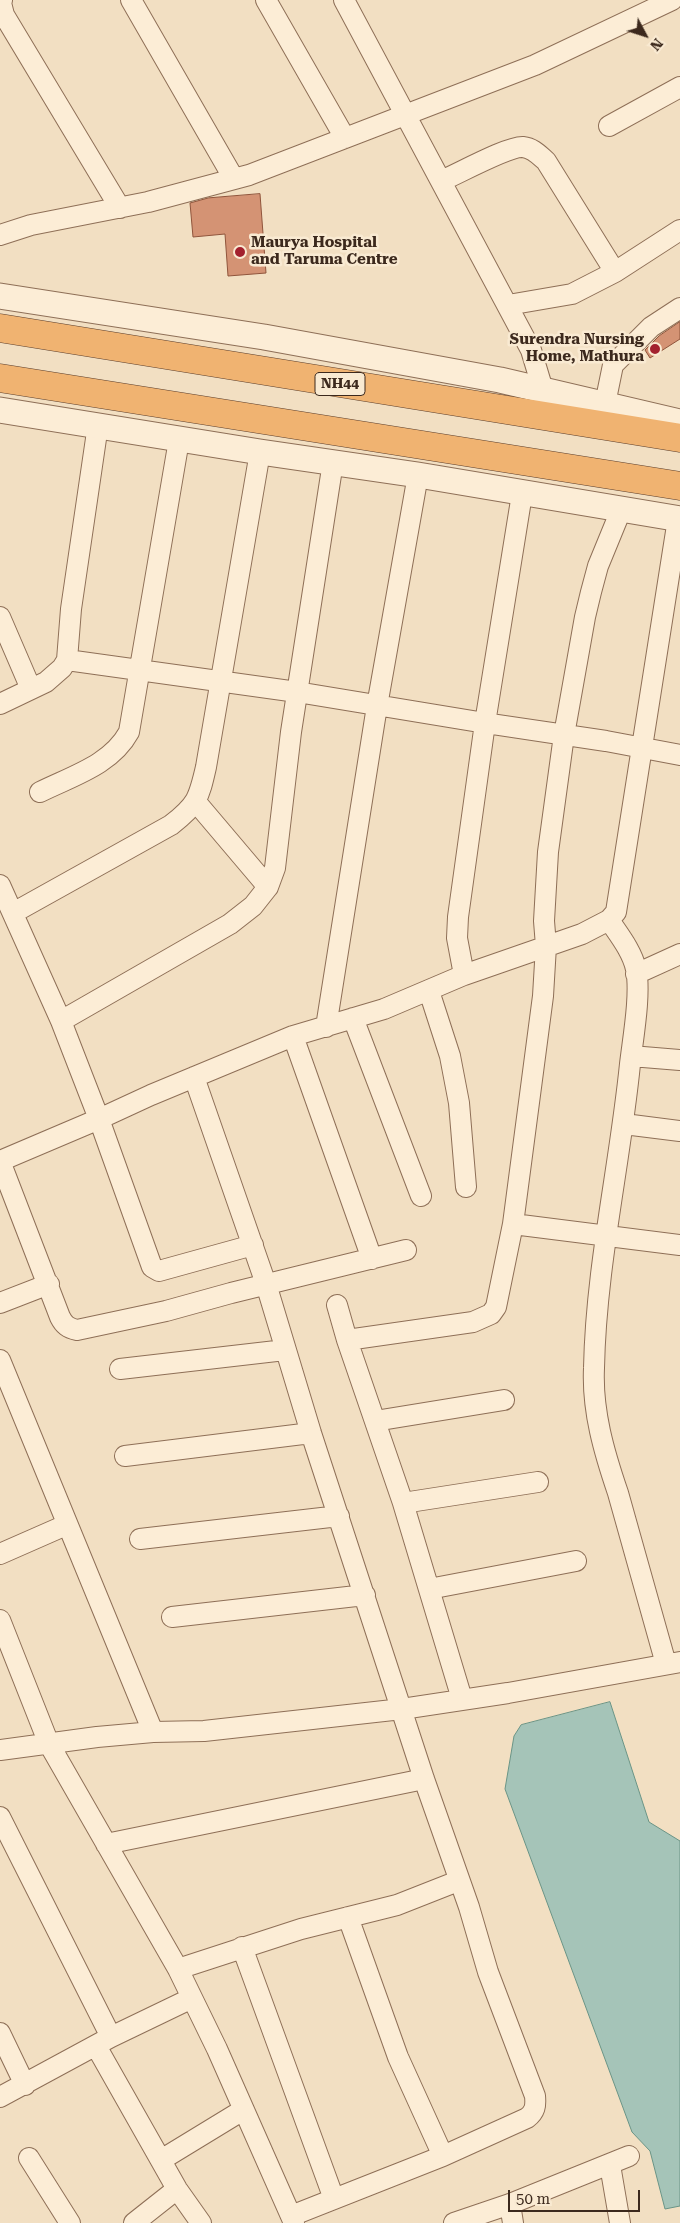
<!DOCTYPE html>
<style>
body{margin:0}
#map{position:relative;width:680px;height:2223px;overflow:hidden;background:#f2dfc2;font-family:"Roboto Serif",serif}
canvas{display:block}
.north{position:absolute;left:620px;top:10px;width:50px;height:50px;-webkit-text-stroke:4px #f9ead2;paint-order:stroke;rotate:130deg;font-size:14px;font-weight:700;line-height:20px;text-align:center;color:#3c291d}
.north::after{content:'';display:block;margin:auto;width:18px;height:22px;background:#3c291d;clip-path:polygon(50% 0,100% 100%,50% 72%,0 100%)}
.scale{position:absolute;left:508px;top:2190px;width:132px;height:22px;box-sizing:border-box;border:2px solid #3c291d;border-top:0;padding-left:6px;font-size:15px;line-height:18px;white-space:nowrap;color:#3c291d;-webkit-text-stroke:4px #f9ead2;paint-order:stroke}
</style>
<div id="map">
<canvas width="680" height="2223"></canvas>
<div class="north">N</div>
<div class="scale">50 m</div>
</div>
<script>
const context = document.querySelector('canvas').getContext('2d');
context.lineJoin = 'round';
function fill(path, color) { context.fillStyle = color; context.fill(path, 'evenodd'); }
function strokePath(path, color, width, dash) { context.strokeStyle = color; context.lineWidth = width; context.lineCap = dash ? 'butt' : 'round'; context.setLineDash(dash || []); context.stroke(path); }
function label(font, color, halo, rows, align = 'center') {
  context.font = font + ' "Roboto Serif",serif'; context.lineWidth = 5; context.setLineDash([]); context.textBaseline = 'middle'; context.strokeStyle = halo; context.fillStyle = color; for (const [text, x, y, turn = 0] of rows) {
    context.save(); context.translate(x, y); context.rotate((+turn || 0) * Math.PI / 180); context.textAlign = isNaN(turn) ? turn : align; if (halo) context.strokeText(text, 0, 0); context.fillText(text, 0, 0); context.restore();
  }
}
const water = new Path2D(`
 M610,1702L649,1822L680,1841V2206L665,2209L650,2151L632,2132L505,1789L514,1736L521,1725Z`);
fill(water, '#a5c4b8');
strokePath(water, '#6a9486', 1);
const building = new Path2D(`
 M260,194L266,273L228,276L225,234L193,237L190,203L208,198Z
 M680,322V339L650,358L645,350L659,336Z`);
fill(building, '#d49374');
strokePath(building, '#8f543b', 1);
const minor = new Path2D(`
 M2,0L1,3L4,15L120,208
 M131,0L234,179
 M266,0L345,138
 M344,0L531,350L543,390
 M609,126L680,87
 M441,181C458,174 508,146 523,147C533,148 539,155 546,161L615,272
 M0,235L31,225L148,202L249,175L535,65L672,0
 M508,305L572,294L615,272L680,230
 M605,404L613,365L651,327L680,308
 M0,617L31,689
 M67,660L297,692L485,723L606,741L680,755
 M0,704L46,682L62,668L67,660L71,609L98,425
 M40,792C72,776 111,765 129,732L179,440
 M196,802L268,887
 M0,885L61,1021L99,1119L152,1267L159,1271L253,1245
 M13,913L171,825C197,805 199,798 206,767L260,452
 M609,920C619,935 632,951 636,969C641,994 633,1038 630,1064C620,1165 596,1266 594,1368C592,1411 604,1452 618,1493L666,1664
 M636,974L680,954
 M464,975L457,938L458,917L485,723L522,494
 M429,991L450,1056L459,1103L466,1187
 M353,1018L421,1196
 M61,1021L230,924L253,906L268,887L275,868L291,732L333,462
 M326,1027L377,706L418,475
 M293,1036L372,1259
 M631,1056L680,1060
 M194,1077L266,1284L311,1433L424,1779L469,1907L488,1972L535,2096C536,2106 535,2112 527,2118L443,2156
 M624,1124L680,1131
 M0,1161L99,1119L151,1095L293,1036L384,1009L464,975L582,934L609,920L616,912L678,519
 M0,1161L60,1317C64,1325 68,1328 77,1330L166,1311L231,1293L406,1250
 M513,1224L680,1245
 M0,1303L49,1284
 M337,1305L347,1340L403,1503L462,1699
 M347,1340L473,1322L491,1314L496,1307L513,1224L543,996L546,946L544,921L548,852L564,735L585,617L591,592L598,566L621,510
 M0,1360C52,1484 101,1608 153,1732
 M120,1369L285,1350
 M375,1421L504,1400
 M125,1456L311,1433
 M403,1503L538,1482
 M140,1539L339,1516
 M0,1554L66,1525
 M429,1589L576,1561
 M172,1617L365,1595
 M0,1620L49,1744L178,1969L217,2049L294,2223
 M0,1750L97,1737L153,1732L204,1731L402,1709L508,1693L680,1662
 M0,1817L111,2037
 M106,1844L424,1779
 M242,1947L334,2199
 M178,1969L301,1929L397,1905L458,1881
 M0,2033L25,2085
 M96,2046L177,2189L201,2223
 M0,2097L111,2037L192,1998
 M29,2158L70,2223
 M161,2160L243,2110
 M610,2165L620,2223
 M510,2204L513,2223
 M291,2216L443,2156L398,2057L348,1917
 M134,2223L177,2189
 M454,2223L510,2204L629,2156`);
const tertiary = new Path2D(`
 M0,296L264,337L500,380L680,422
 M0,410L260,452L418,475L680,519`);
const trunk = new Path2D(`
 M0,328L680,438
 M0,378L680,486`);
strokePath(minor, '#8e6f57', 22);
strokePath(tertiary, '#8e6f57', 27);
strokePath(trunk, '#5b3e2c', 29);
strokePath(minor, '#fcedd6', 20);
strokePath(tertiary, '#fcedd6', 25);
strokePath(trunk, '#f0b371', 28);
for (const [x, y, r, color] of [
 [240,252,6,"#a3212e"],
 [655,349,6,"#a3212e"]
]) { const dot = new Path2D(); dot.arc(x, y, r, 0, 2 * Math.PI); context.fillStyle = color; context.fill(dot); strokePath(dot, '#f9ead2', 2); }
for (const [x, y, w] of [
 [340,384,50]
]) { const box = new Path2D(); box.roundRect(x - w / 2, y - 11.5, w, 23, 4); context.fillStyle = '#f9ead2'; context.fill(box); strokePath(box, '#3c291d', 1); }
label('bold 14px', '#3c291d', null, [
 ["NH44",340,384]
]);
label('bold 15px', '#3c291d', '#f9ead2', [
 ["Maurya Hospital",251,243],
 ["and Taruma Centre",251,260],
 ["Surendra Nursing",644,340,"right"],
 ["Home, Mathura",644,357,"right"]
], 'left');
</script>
